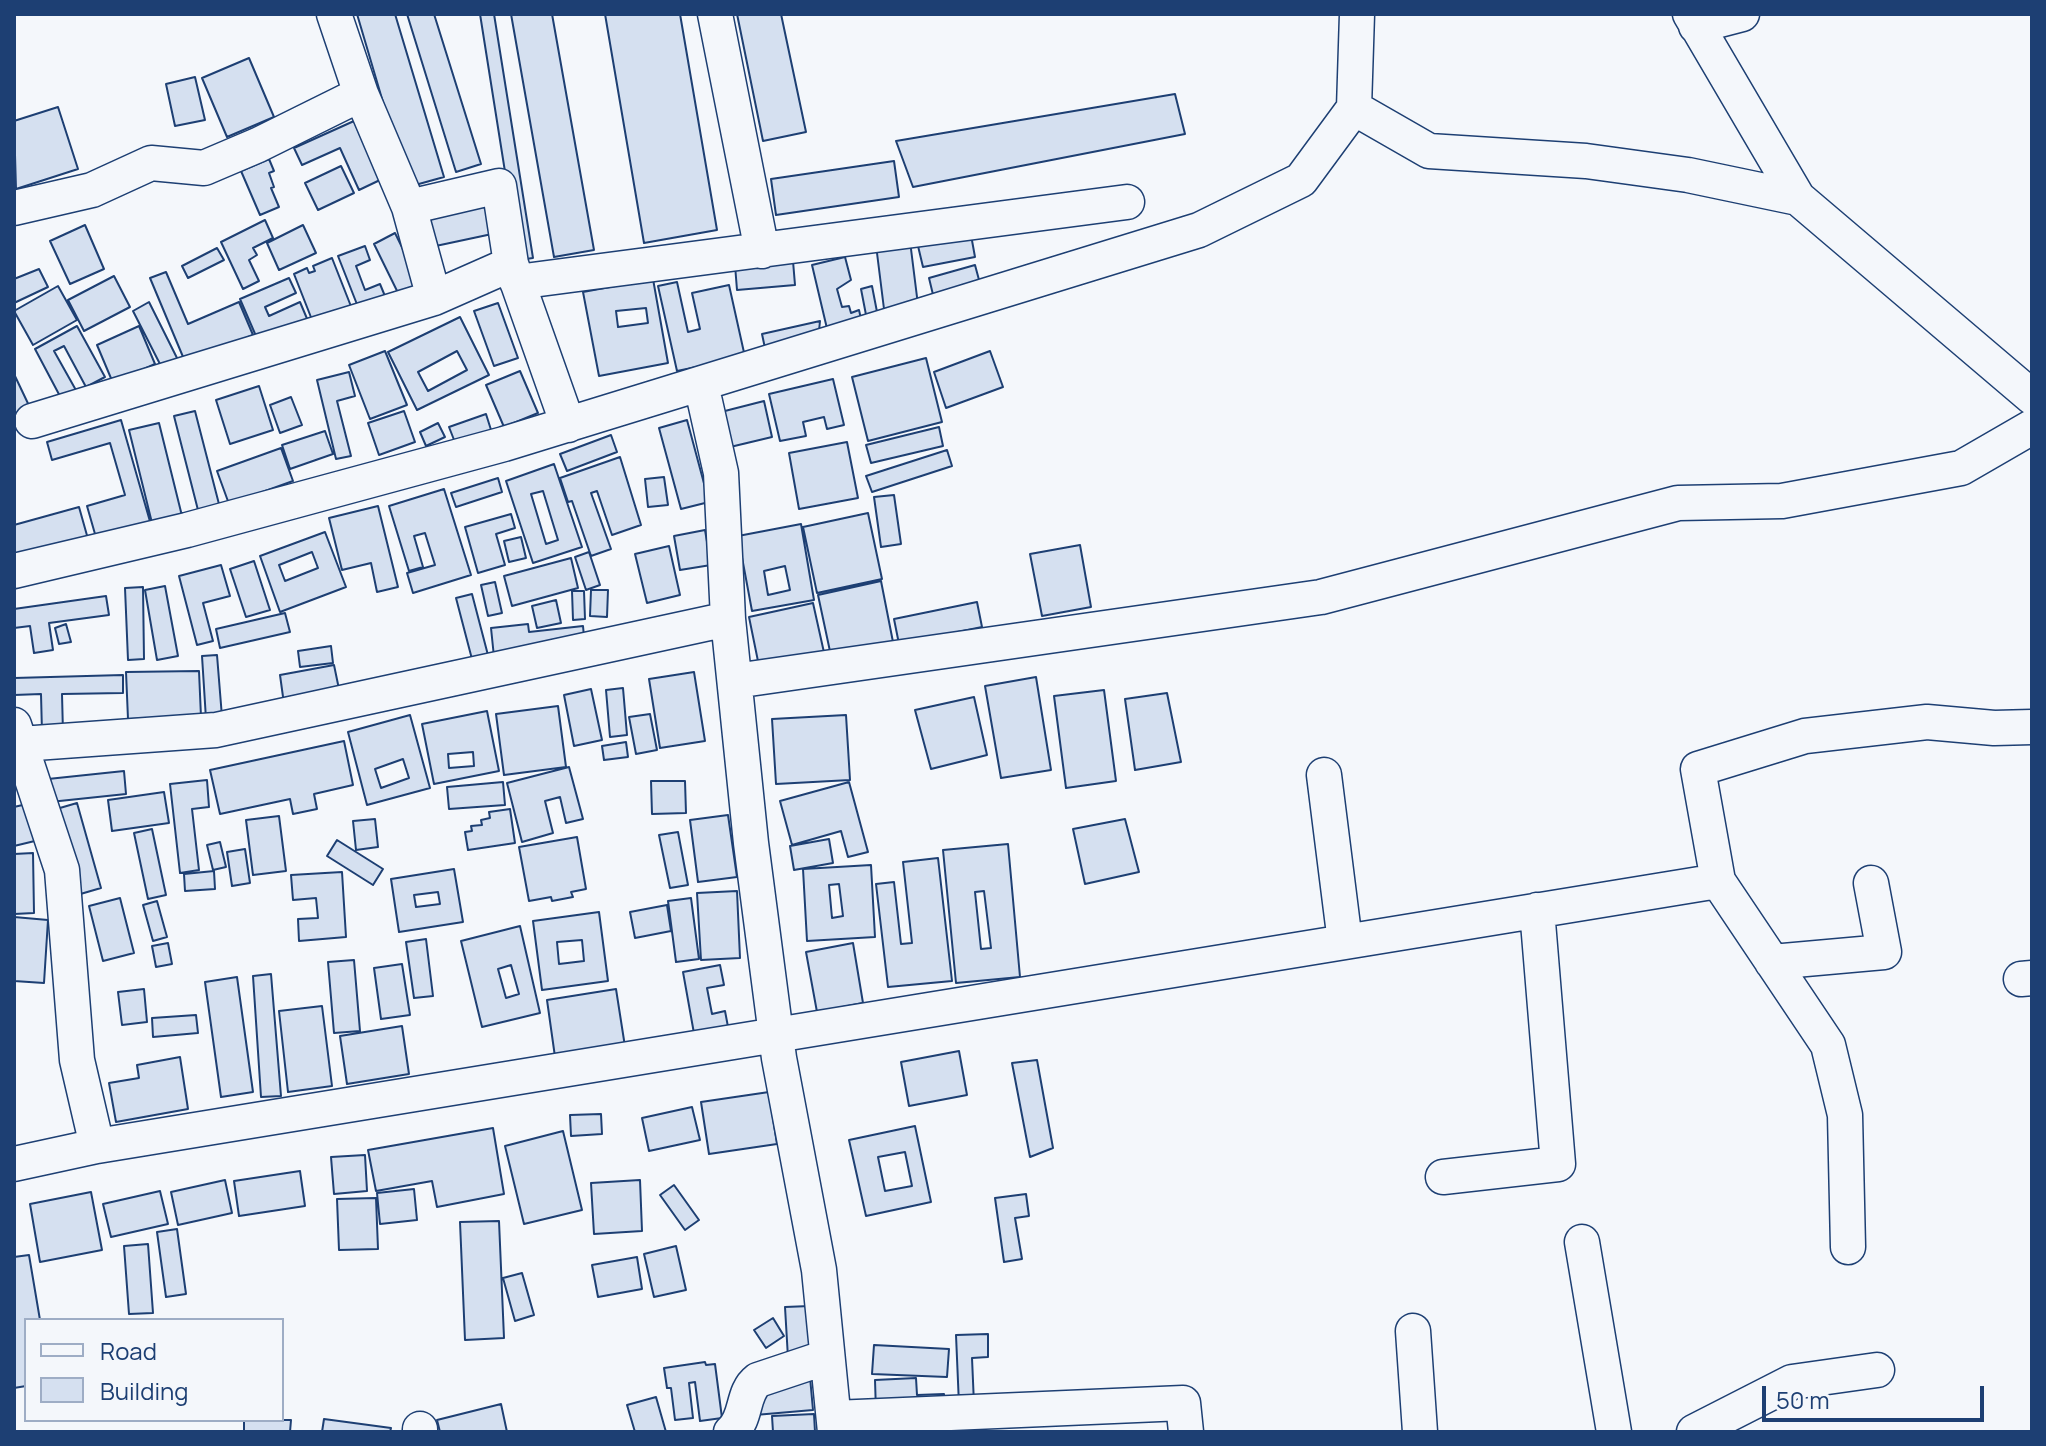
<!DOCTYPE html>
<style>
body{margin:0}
#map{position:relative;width:2046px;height:1446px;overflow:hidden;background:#f4f7fb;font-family:Manrope,sans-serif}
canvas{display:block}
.frame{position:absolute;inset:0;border:16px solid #1d3f73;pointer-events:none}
.legend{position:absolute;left:24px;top:1318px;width:260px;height:104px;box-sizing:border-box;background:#f4f7fb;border:2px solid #9eadc5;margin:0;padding:10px 14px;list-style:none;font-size:24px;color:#1d3f73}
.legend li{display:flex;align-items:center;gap:16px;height:40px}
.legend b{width:40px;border:2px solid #9eadc5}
.scale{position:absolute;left:1762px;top:1386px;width:222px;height:36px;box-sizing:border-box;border:4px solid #1d3f73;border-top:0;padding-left:10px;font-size:24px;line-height:28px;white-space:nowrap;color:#1d3f73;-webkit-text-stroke:6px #f4f7fb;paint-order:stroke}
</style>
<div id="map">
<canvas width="2046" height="1446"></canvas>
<div class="frame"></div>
<ul class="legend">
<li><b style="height:10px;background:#f4f7fb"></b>Road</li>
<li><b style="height:22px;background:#d5e0f0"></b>Building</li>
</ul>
<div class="scale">50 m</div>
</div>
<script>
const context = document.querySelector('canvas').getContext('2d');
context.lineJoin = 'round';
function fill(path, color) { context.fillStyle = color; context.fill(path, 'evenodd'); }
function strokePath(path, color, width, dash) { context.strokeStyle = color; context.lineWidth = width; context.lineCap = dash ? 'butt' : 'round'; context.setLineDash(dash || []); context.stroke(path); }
const building = new Path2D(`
 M357,14H395L444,177L408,187Z
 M407,14H434L481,164L456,172Z
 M480,14H494L533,258L519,260Z
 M511,14H552L594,250L554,257Z
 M605,14H680L717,230L644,243Z
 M737,14H781L806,132L763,141Z
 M249,58L274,117L227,137L202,78Z
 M195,77L205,120L175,126L166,84Z
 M1175,94L1185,134L913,187L896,141Z
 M58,107L78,169L16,189L14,121Z
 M354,121L380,180L359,190L340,148L302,165L294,148Z
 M269,159L274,171L269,173L274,187L271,188L279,207L260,215L241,171Z
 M894,161L899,197L776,215L771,179Z
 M341,166L354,193L318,210L305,183Z
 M486,201L492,234L431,247L424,213Z
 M265,220L273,238L253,248L257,255L249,260L259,281L243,289L221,242Z
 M85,225L104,269L70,284L50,241Z
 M303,225L316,253L279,270L267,243Z
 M395,233L423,290L402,301L374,244Z
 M971,235L975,257L923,267L918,246Z
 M910,241L919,313L885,317L876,245Z
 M365,246L370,260L356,266L365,290L380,284L387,301L360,312L338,256Z
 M217,248L224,260L188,278L182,266Z
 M845,257L851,280L837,289L842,307L849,306L851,313L859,310L863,328L829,337L812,265Z
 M332,258L354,314L316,330L294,274L307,268L309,273L315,271L313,266Z
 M793,261L795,285L737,290L735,265Z
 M975,265L982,291L935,303L929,278Z
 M39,269L48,287L14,303V279Z
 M166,272L188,324L239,302L253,335L186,364L150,278Z
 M114,276L130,307L84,331L68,300Z
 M289,278L296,293L265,307L269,316L300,302L308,321L259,343L240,299Z
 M653,279L668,363L599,376L583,292ZM646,308L648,323L618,327L616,311Z
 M677,282L688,332L700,329L692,293L729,285L745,357L677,371L658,286Z
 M58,286L77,320L33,345L14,311Z
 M872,286L878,317L867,320L861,289Z
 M149,302L179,362L163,370L133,311Z
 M498,303L518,358L494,366L474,311Z
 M460,317L489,375L417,410L388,352ZM457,351L467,370L428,391L418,372Z
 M820,321L818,341L766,353L762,334Z
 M77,326L105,377L86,387L64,346L54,351L77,392L62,400L35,349Z
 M139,326L155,364L113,383L97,345Z
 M385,351L407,405L370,419L349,365Z
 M990,351L1003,387L946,408L934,372Z
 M926,358L942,422L868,441L852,377Z
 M520,371L538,413L504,427L486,385Z
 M349,372L355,396L337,401L351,456L336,459L317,380Z
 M14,374L33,414L14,423Z
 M833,379L844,425L827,429L824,417L803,422L806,436L780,441L769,394Z
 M259,386L273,430L230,444L216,400Z
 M291,397L302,425L280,433L270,405Z
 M764,401L772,437L726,448L717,413Z
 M195,411L220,508L199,514L174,416Z
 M404,411L415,442L379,455L368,423Z
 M486,414L492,433L456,445L449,427Z
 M121,420L151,525L97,541L87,506L125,495L110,443L52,460L47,442Z
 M687,420L709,502L681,509L659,428Z
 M159,423L183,520L153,527L129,430Z
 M438,423L445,437L426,446L420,432Z
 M939,427L943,446L871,463L866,445Z
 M325,431L333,454L290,469L282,445Z
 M611,435L617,452L567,471L560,454Z
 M847,442L858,498L799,509L789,453Z
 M281,448L293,481L229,504L217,471Z
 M947,450L952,466L872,492L866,476Z
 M620,457L641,525L612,535L597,491L591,493L611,549L591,556L572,501L568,502L560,478Z
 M554,464L582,547L533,563L506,481ZM543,491L558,540L546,544L531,494Z
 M664,477L668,505L648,507L645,479Z
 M498,478L502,492L456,507L451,493Z
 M444,489L471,575L413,593L407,573L435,565L425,533L414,536L423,567L409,571L389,506Z
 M894,495L901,544L881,547L874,497Z
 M378,506L398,587L377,592L371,563L342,570L329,518Z
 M79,507L88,539L14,559V525Z
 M868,513L882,579L817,593L803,527Z
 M511,514L515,528L496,534L505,565L478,573L465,527Z
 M801,524L814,600L752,611L738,536ZM785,566L790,590L768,595L764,571Z
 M705,530L711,565L680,570L674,536Z
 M325,532L346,587L280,612L260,556ZM312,552L318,568L285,581L279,565Z
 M521,537L526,558L509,562L504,541Z
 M1080,545L1091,607L1042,616L1030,554Z
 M669,546L680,595L647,603L635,554Z
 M589,552L600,585L586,590L575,557Z
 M571,558L578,588L512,606L504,576Z
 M254,561L270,610L246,617L230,569Z
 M221,565L230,596L203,603L213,641L197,645L179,576Z
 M881,581L893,642L831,656L818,595Z
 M495,582L502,613L488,616L481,585Z
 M165,586L178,656L157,660L145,590Z
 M143,587L144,659L128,660L125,588Z
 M591,590H608L607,617L590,616Z
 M572,591H584L585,619L573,620Z
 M472,594L489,659L473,663L456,598Z
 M106,596L109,615L49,623L53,650L34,653L30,626L14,628V609Z
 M556,600L561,623L537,628L532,606Z
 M977,602L982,627L899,644L894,619Z
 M813,603L825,657L760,671L749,617Z
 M285,613L290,632L220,648L216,629Z
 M66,624L71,642L59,644L55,628Z
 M528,624L529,632L583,626L585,647L494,657L491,628Z
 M331,646L333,663L300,667L298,651Z
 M217,655L222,717L206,719L202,656Z
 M334,665L340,694L284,704L280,675Z
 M199,671L201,717L128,719L126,672Z
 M694,672L705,741L660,748L649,679Z
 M123,675V693L62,694L63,733H42L41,694L14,695V678Z
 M1036,677L1051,770L1001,778L985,686Z
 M623,688L627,735L610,737L606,690Z
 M591,689L602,740L574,746L564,695Z
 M1104,690L1116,781L1066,788L1054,696Z
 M1167,693L1181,762L1135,770L1125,699Z
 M974,697L987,755L931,769L915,710Z
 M558,706L566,767L504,775L496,714Z
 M487,711L499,771L434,784L422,724ZM473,752L474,766L449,768L448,754Z
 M650,714L657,750L636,754L629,717Z
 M410,715L430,788L367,805L348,732ZM403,759L409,778L381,788L375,769Z
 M846,715L850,780L776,784L772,719Z
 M344,741L353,785L314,794L317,809L293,814L290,799L220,814L210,770Z
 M626,742L628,757L604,760L602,746Z
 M569,767L583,819L566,823L560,797L545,801L553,833L522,842L507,783Z
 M124,771L126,794L50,802L48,779Z
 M207,780L209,807L192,809L199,870L180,873L170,784Z
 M651,781H685L686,813L652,814Z
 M503,782L505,805L449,809L447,787Z
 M849,782L868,852L848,857L841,831L792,845L780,801Z
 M164,792L169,823L112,831L108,800Z
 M31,803L39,840L14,846V807Z
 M77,803L101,888L77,895L53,810Z
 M510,809L515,843L468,850L465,832L472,831L471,826L482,825L481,820L490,818L489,812Z
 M728,815L737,877L698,882L690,820Z
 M279,816L286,871L253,875L246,820Z
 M375,819L378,847L356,850L353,821Z
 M1125,819L1139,872L1085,884L1073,829Z
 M152,829L166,895L148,899L134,833Z
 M678,832L688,885L670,888L659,835Z
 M577,837L586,889L571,892L573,897L552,901L551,897L529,901L519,847Z
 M829,839L833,863L794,870L790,846Z
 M337,840L383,869L373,885L327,856Z
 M220,842L226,867L213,870L207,845Z
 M1008,844L1020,977L956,983L943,850ZM984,891L991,948L981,949L975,892Z
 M245,849L250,883L232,886L227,852Z
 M33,853L34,913L14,914V854Z
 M938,858L952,981L888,987L876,884L894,882L901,944L912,943L903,862Z
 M871,865L875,937L807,941L803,869ZM839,884L843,916L832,918L829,885Z
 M454,869L463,922L399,932L391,879ZM438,892L440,904L416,907L414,895Z
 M214,871L215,889L185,891L184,874Z
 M342,872L346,937L299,941L298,919L318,918L316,898L293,900L291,875Z
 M737,891L740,958L701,960L697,893Z
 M120,898L134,953L103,961L89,906Z
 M691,898L699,959L676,962L668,901Z
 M157,901L167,937L153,941L143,905Z
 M667,905L671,931L635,938L630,912Z
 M599,912L608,981L542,990L533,921ZM582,940L584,961L559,964L557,942Z
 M14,917L48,920L44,983L14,981Z
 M520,926L540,1013L482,1027L461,941ZM511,965L519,994L506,998L498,969Z
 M426,939L433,996L414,998L406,942Z
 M168,943L172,964L156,967L152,946Z
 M853,943L863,1003L817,1012L806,952Z
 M354,960L360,1031L334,1033L328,962Z
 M402,964L410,1015L381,1019L374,968Z
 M720,965L724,985L707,988L712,1014L725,1011L729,1032L695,1039L683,972Z
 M271,974L281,1096L261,1097L253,976Z
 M237,977L253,1092L221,1097L205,982Z
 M144,989L147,1022L122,1025L118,992Z
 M616,989L626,1053L556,1064L547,1000Z
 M322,1006L332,1086L288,1092L279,1011Z
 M196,1015L198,1033L153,1037L152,1018Z
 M402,1026L409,1074L347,1084L340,1036Z
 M959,1051L967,1095L909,1106L901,1062Z
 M180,1057L188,1109L116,1122L109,1083L139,1078L137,1065Z
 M1037,1060L1053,1148L1030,1157L1012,1063Z
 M769,1092L777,1144L709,1154L701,1102Z
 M692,1107L700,1140L649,1151L642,1118Z
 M601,1114L602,1134L571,1136L570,1115Z
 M915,1126L931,1202L866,1216L849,1140ZM905,1152L912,1186L885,1191L878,1157Z
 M493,1128L504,1194L437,1207L432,1181L376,1191L368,1150Z
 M563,1131L582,1210L524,1224L505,1146Z
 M365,1155L367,1191L334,1194L331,1157Z
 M300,1171L305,1206L239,1216L234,1181Z
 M225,1180L232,1213L178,1225L171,1192Z
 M640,1180L642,1231L594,1234L591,1183Z
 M674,1185L699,1220L685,1230L660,1195Z
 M414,1189L417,1220L380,1224L377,1193Z
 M160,1191L168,1224L111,1237L103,1204Z
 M91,1192L102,1250L40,1262L30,1204Z
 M1026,1194L1029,1216L1015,1218L1022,1259L1004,1262L995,1198Z
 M376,1198L378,1249L339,1250L337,1199Z
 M499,1221L504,1338L465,1340L460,1222Z
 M177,1229L186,1294L166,1297L157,1232Z
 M148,1244L153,1313L129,1314L124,1246Z
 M676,1246L686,1290L654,1297L644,1254Z
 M29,1255L40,1320H26V1386L14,1388V1257Z
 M637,1257L642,1289L598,1297L592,1265Z
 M522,1273L534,1315L515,1321L503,1278Z
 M810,1306L813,1356L788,1358L785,1307Z
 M773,1318L784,1336L766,1348L754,1330Z
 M988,1334V1357L972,1358L974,1404L959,1405L956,1335Z
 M874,1345L949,1349L947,1377L872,1374Z
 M705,1362L706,1365L715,1364L722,1418L700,1421L695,1382L689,1383L693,1418L675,1420L671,1388H667L664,1368Z
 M810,1377L813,1410L755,1415L753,1381Z
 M916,1378L917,1395L944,1394L945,1408L876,1412L875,1380Z
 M656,1397L666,1432H635L627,1405Z
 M501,1404L507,1432H440L437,1420Z
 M814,1414L815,1432H773L772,1416Z
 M324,1419L391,1428L390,1432H322Z
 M244,1420H291L290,1432H244Z`);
fill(building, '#d5e0f0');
strokePath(building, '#1d3f73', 2);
const minor = new Path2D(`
 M334,14L361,94L409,207L434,298L511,264L568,425
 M715,14L762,251
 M1690,14L1798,198L2032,397
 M1696,26L1742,14
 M1354,108L1429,151L1586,161L1688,175L1798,198
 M409,207L499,186L511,264
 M14,208L92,190L151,163L204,168L258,145L361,94
 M517,282L1127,202
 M701,384L721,473L728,619L751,843L779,1058L819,1270L835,1432
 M32,421L434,298
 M14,571L187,530L504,444L1199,230L1301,180L1354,108L1357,14
 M735,681L1321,597L1678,503L1782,501L1961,468L2032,427
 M14,725L62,870L77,1060L97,1146
 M21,744L216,730L728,619
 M1324,775L1345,942
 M1718,881L1698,769L1805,736L1927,722L1994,728L2032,727
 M1772,962L1884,952L1871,883
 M2021,979L2032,978
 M14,1164L97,1146L1718,881L1828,1045L1845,1115L1848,1247
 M1443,1177L1558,1164L1537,910
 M1582,1242L1614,1432
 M1413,1331L1420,1432
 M834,1418L1183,1403L1186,1432
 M420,1429V1432
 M731,1432C748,1418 741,1393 758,1380L827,1357
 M1694,1432L1792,1382L1877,1370`);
strokePath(minor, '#1d3f73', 37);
strokePath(minor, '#f4f7fb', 34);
</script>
